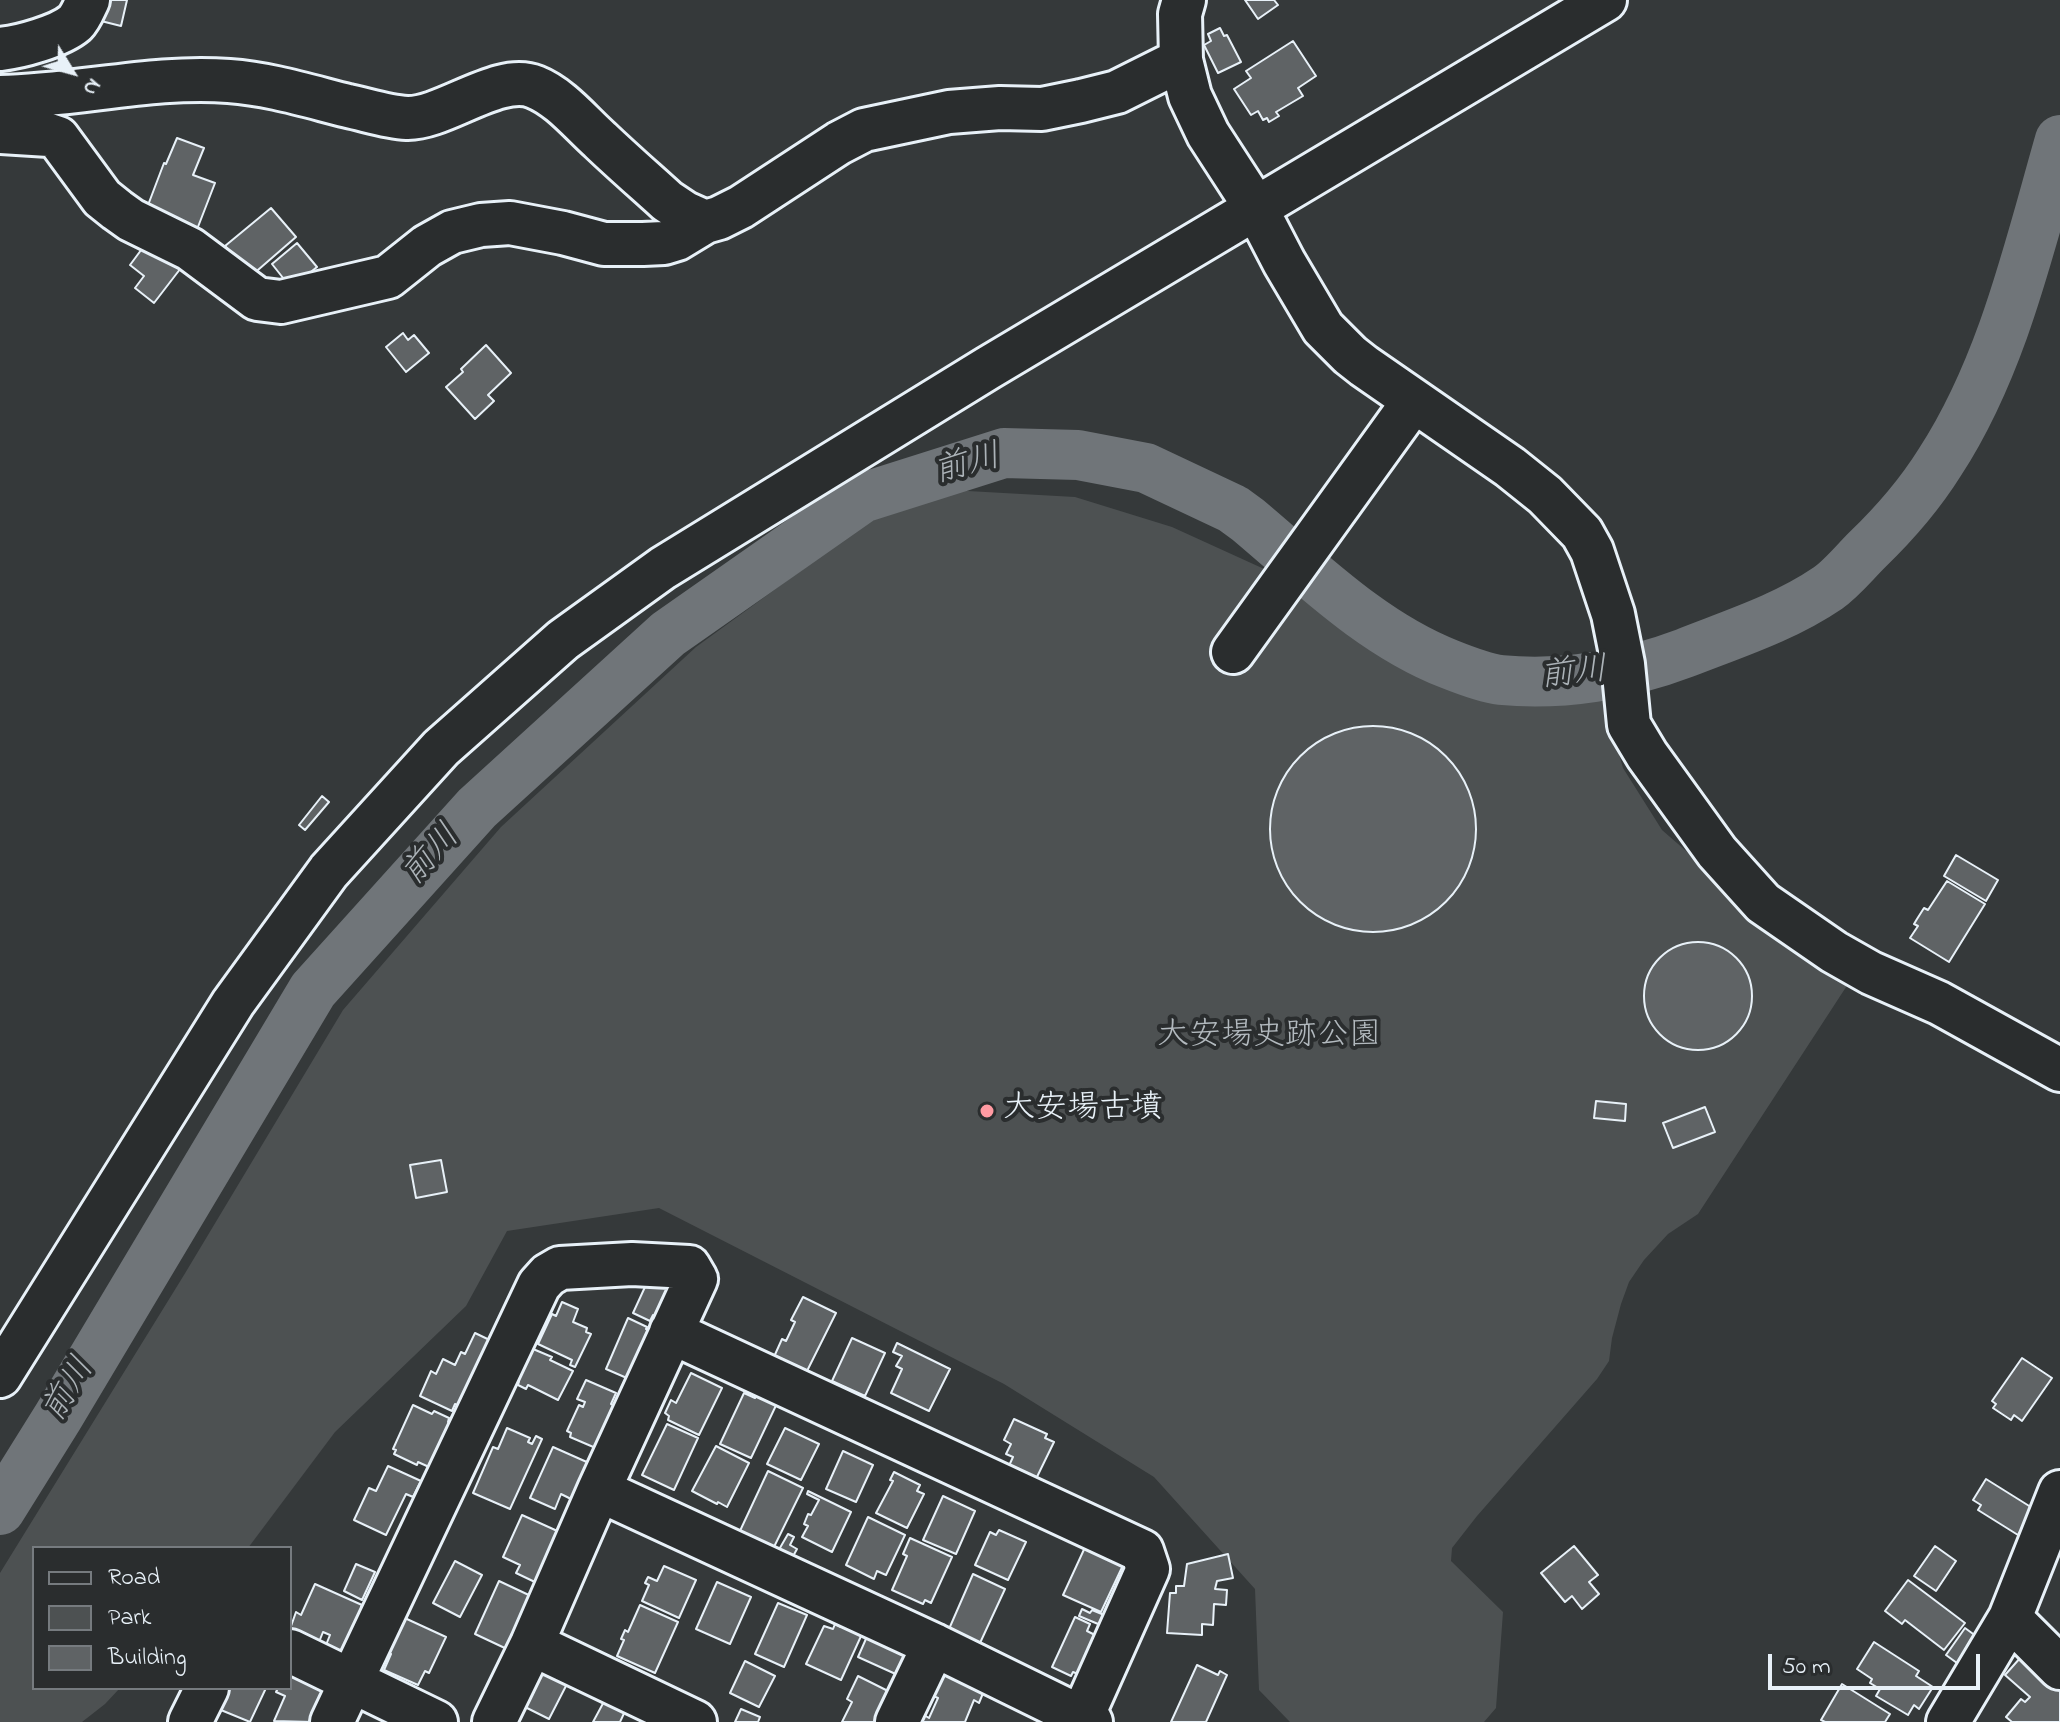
<!DOCTYPE html>
<meta charset="utf-8">
<style>
body{margin:0}
#map{position:relative;width:2060px;height:1722px;overflow:hidden;background:#35393a;font-family:"Indie Flower",sans-serif}
canvas{display:block}
.legend{position:absolute;left:32px;top:1546px;width:260px;height:144px;box-sizing:border-box;background:#2a2d2e;border:2px solid #767b7f;margin:0;padding:10px 14px;list-style:none;font-size:24px;color:#e8f1f8}
.legend li{display:flex;align-items:center;gap:16px;height:40px}
.legend b{width:40px;border:2px solid #767b7f}
.north{position:absolute;left:32px;top:32px;width:80px;height:80px;-webkit-text-stroke:6px #2a2d2e;paint-order:stroke;rotate:127deg;font-size:22px;font-weight:700;line-height:32px;text-align:center;color:#e8f1f8}
.north::after{content:'';display:block;margin:auto;width:28px;height:36px;background:#e8f1f8;clip-path:polygon(50% 0,100% 100%,50% 72%,0 100%)}
.scale{position:absolute;left:1768px;top:1654px;width:212px;height:36px;box-sizing:border-box;border:4px solid #e8f1f8;border-top:0;padding-left:10px;font-size:24px;line-height:28px;white-space:nowrap;color:#e8f1f8;-webkit-text-stroke:6px #2a2d2e;paint-order:stroke}
</style>
<div id="map">
<canvas width="2060" height="1722"></canvas>
<ul class="legend">
<li><b style="height:10px;background:#2a2d2e"></b>Road</li>
<li><b style="height:22px;background:#4d5152"></b>Park</li>
<li><b style="height:22px;background:#5f6365"></b>Building</li>
</ul>
<div class="north">N</div>
<div class="scale">50 m</div>
</div>
<script>
const context = document.querySelector('canvas').getContext('2d');
context.lineJoin = 'round';
function fill(path, color) { context.fillStyle = color; context.fill(path, 'evenodd'); }
function strokePath(path, color, width, dash) { context.strokeStyle = color; context.lineWidth = width; context.lineCap = dash ? 'butt' : 'round'; context.setLineDash(dash || []); context.stroke(path); }
function label(font, color, halo, rows, align = 'center') {
  context.font = font + ' "Indie Flower","Klee One",sans-serif'; context.lineWidth = 8; context.setLineDash([]); context.textBaseline = 'middle'; context.strokeStyle = halo; context.fillStyle = color; for (const [text, x, y, turn = 0] of rows) {
    context.save(); context.translate(x, y); context.rotate((+turn || 0) * Math.PI / 180); context.textAlign = isNaN(turn) ? turn : align; if (halo) context.strokeText(text, 0, 0); context.fillText(text, 0, 0); context.restore();
  }
}
fill(new Path2D(`
 M950,490L1075,497L1172,527L1341,604L1540,673L1601,691L1623,768L1662,830L1708,870L1850,981L1698,1214L1668,1234L1644,1260L1629,1282L1621,1304L1612,1338L1609,1361L1597,1379L1477,1516L1452,1548L1451,1561L1503,1612L1496,1708L1484,1722H1290L1259,1690L1255,1589L1154,1477L1004,1384L659,1208L507,1231L466,1306L335,1432L248,1548H34V1688H120L105,1704L82,1722H0V1573L184,1275L343,1010L501,827L696,647L873,518Z`), '#4d5152');
strokePath(new Path2D(`
 M0,1510L58,1417L313,990L477,808L668,634L862,498L1004,453L1078,455L1146,468L1233,509L1248,520C1310,572 1372,634 1449,664C1464,670 1484,678 1501,680C1562,686 1627,675 1685,653C1733,634 1784,618 1828,588C1842,578 1854,563 1867,550C1894,524 1920,494 1940,462C2002,367 2029,248 2060,140`), '#707579', 50);
const building = new Path2D(`
 M102,0H127L121,26L97,20Z
 M1245,0H1274L1278,5L1258,19Z
 M1220,28L1224,36L1227,35L1241,62L1218,73L1204,45L1211,41L1208,34Z
 M1293,41L1316,76L1298,88L1303,96L1276,112L1279,116L1269,122L1267,118L1263,120L1258,111L1251,115L1234,89L1251,78L1246,71Z
 M177,138L204,148L193,175L215,183L196,232L145,213L164,163L166,164Z
 M271,208L296,237L251,276L225,246Z
 M150,238L184,264L154,303L135,288L144,276L130,265Z
 M297,243L317,267L291,288L272,264Z
 M403,333L408,340L414,335L429,353L406,372L386,347Z
 M486,345L511,373L488,395L494,401L475,419L446,387L463,372L461,369Z
 M1270 829a103 103 0 1 1 206 0a103 103 0 1 1-206 0Z
 M322,796L329,802L305,830L299,825Z
 M1956,855L1998,880L1986,901L1944,876Z
 M1947,881L1985,904L1949,962L1910,938L1918,926L1914,924L1917,919L1924,908L1928,910Z
 M1644 996a54 54 0 1 1 108 0a54 54 0 1 1-108 0Z
 M1596,1101L1626,1104L1625,1121L1594,1118Z
 M1705,1107L1715,1132L1673,1148L1663,1123Z
 M441,1160L447,1192L416,1198L410,1165Z
 M651,1274L678,1286L663,1320L653,1315L650,1321L633,1313Z
 M803,1297L836,1313L807,1371L799,1367L797,1371L773,1359L782,1339L786,1341L795,1322L791,1320Z
 M562,1302L578,1309L573,1322L587,1328L586,1332L591,1334L575,1367L570,1365L572,1360L538,1344L552,1314L556,1316Z
 M628,1318L647,1327L646,1329L657,1334L636,1382L606,1369Z
 M475,1333L498,1344L467,1410L455,1404L452,1411L420,1396L431,1371L436,1374L443,1359L455,1365L461,1352L465,1354Z
 M852,1338L885,1353L865,1396L832,1381Z
 M897,1343L950,1369L929,1411L891,1393L902,1369L896,1366L902,1356L893,1352Z
 M526,1346L552,1357L550,1360L573,1371L558,1400L528,1385L526,1389L518,1385L519,1381L511,1378Z
 M2022,1358L2052,1378L2022,1421L2014,1415L2011,1420L1993,1408L1996,1404L1992,1401Z
 M691,1373L722,1388L699,1435L668,1420L669,1416L665,1413L671,1400L676,1403Z
 M586,1380L616,1393L611,1404L617,1407L598,1449L570,1437L571,1433L567,1431L579,1405L583,1407L585,1402L577,1399Z
 M760,1387L780,1397L751,1458L720,1444L744,1393L755,1398Z
 M413,1405L432,1414L434,1411L449,1418L448,1422L457,1427L446,1452L437,1448L429,1467L418,1462L417,1465L394,1454L396,1450L393,1449Z
 M1014,1419L1047,1434L1045,1438L1054,1442L1034,1483L1007,1470L1013,1457L1006,1454L1011,1444L1004,1440Z
 M667,1424L698,1438L674,1490L642,1475Z
 M507,1428L530,1438L528,1442L532,1444L536,1436L542,1439L510,1509L473,1493L493,1447L498,1449Z
 M785,1428L819,1444L801,1480L767,1464Z
 M716,1446L749,1463L727,1507L718,1502L717,1504L692,1491Z
 M553,1447L589,1463L573,1500L561,1494L555,1509L530,1498Z
 M843,1451L873,1465L856,1502L826,1489Z
 M388,1466L421,1481L413,1497L406,1494L386,1535L354,1520L369,1488L376,1491Z
 M768,1471L803,1488L771,1553L739,1533Z
 M894,1472L920,1485L917,1491L924,1494L907,1528L876,1513L893,1481L890,1480Z
 M1986,1479L2034,1509L2018,1535L1978,1510L1981,1505L1973,1500Z
 M808,1491L851,1512L832,1552L802,1537L808,1526L804,1524L808,1514L811,1515L819,1500L807,1494Z
 M943,1496L975,1511L956,1554L923,1540Z
 M522,1515L564,1534L537,1583L516,1573L520,1565L503,1557Z
 M868,1517L905,1535L886,1575L877,1571L874,1579L846,1565Z
 M999,1530L1026,1542L1008,1580L975,1565L990,1532L996,1535Z
 M788,1534L794,1537L790,1545L797,1549L791,1560L777,1553Z
 M910,1538L952,1557L931,1603L925,1600L923,1604L892,1590L907,1556L903,1554Z
 M1087,1543L1125,1561L1101,1612L1063,1595Z
 M1574,1546L1598,1575L1589,1582L1599,1594L1582,1609L1572,1596L1565,1602L1541,1573Z
 M1935,1546L1956,1561L1936,1591L1914,1576Z
 M1228,1554L1233,1578L1217,1581L1215,1589L1227,1590L1226,1605L1214,1604L1213,1625L1202,1624V1635L1167,1633L1170,1593H1176V1586H1184L1187,1564Z
 M455,1561L482,1575L460,1617L433,1603Z
 M356,1564L375,1572L362,1600L344,1591Z
 M664,1566L696,1580L679,1618L642,1601L649,1585L645,1583L648,1577L657,1581Z
 M973,1574L1005,1589L980,1643L949,1629Z
 M1908,1580L1965,1623L1944,1650L1905,1620L1902,1624L1885,1611Z
 M499,1581L533,1597L509,1650L475,1634Z
 M717,1582L751,1597L730,1644L696,1629Z
 M315,1584L362,1605L361,1607L368,1610L345,1656L326,1645L330,1635L323,1632L319,1642L290,1629L296,1612L301,1615Z
 M778,1603L807,1615L784,1667L755,1654Z
 M640,1605L678,1622L655,1673L617,1656L624,1640L621,1639L625,1630L628,1632Z
 M1082,1609L1090,1613L1092,1610L1114,1619L1110,1629L1079,1616Z
 M396,1614L446,1637L429,1673L425,1671L418,1685L384,1670L391,1654L386,1652Z
 M1075,1617L1090,1624L1087,1631L1105,1640L1083,1676L1073,1672L1071,1676L1052,1667Z
 M835,1624L841,1627L842,1624L862,1634L841,1680L806,1664L824,1626L833,1629Z
 M1965,1628L1980,1639L1961,1666L1946,1655Z
 M869,1632L911,1652L900,1676L858,1657Z
 M1874,1642L1919,1671L1916,1676L1933,1687L1919,1709L1914,1705L1908,1715L1876,1696L1880,1689L1870,1683L1872,1679L1857,1669Z
 M2021,1657L2060,1689V1722H2012L2006,1717L2021,1699L2025,1702L2030,1697L2005,1675Z
 M745,1661L775,1676L759,1707L730,1693Z
 M1197,1665L1218,1675L1220,1671L1227,1675L1206,1722H1171Z
 M290,1666L329,1684L312,1722L274,1721L285,1696L276,1692L278,1688H290Z
 M542,1669L568,1682L549,1719L523,1706Z
 M950,1670L986,1686L979,1703L974,1700L965,1722H922L924,1715L929,1718L938,1698L926,1693L933,1674Z
 M858,1676L892,1693L888,1722H842L852,1702L847,1699Z
 M1842,1684L1890,1714L1885,1722H1825L1821,1720Z
 M227,1688H266L250,1722L216,1708Z
 M607,1696L627,1707L620,1722H593Z
 M741,1709L760,1717L758,1722H735Z`);
fill(building, '#5f6365');
strokePath(building, '#e8f1f8', 2);
const minor = new Path2D(`
 M1184,0L1180,14L1181,60L1190,96L1208,134L1256,208L1284,262L1323,328L1350,355L1364,366L1510,467L1545,495L1582,533L1592,551L1613,614L1623,664L1629,725L1647,755L1717,852L1763,903L1834,952L1871,973L1939,1003L2060,1070
 M0,49C20,47 60,36 75,23C81,17 84,8 88,0
 M0,97C77,96 153,75 229,81C270,84 308,96 348,106C367,110 387,117 407,118C444,119 499,72 535,87C560,97 580,122 600,140C622,161 645,181 667,201L685,213L705,222L719,218L741,207L839,143L864,130L949,112L1000,108L1042,109L1081,101L1117,92L1181,60
 M0,132L49,135L58,138L102,198L117,210L131,220L190,249L257,299L281,302L388,277L427,246L452,232L481,225L510,223L563,233L604,244H643L664,243L677,239L705,222
 M1233,652L1413,402
 M671,1332L1142,1551L1148,1569L1082,1717
 M0,1376L233,1003L329,871L441,748L563,640L663,568L988,368L1605,0
 M599,1490L934,1645L1091,1722
 M2010,1618L2060,1668
 M532,1644L695,1722
 M290,1651L436,1722
 M190,1722L207,1688
 M332,1722L539,1285L548,1275L560,1268L632,1264L689,1267L696,1279L599,1490L532,1644L494,1722
 M897,1722L934,1645
 M1948,1722L2010,1618L2060,1492`);
strokePath(minor, '#e8f1f8', 48);
strokePath(minor, '#2a2d2e', 42);
for (const [x, y, r, color] of [
 [987,1111,8,"#ff9aa2"]
]) { const dot = new Path2D(); dot.arc(x, y, r, 0, 2 * Math.PI); context.fillStyle = color; context.fill(dot); strokePath(dot, '#2a2d2e', 3); }
label('32px', '#b2b9be', '#2a2d2e', [
 ["大安場史跡公園",1269,1038]
]);
label('32px', '#e8f1f8', '#2a2d2e', [
 ["大安場古墳",1003,1111]
], 'left');
label('italic 34px', '#acb3b8', '#2a2d2e', [
 ["前川",968,467,-15],
 ["前川",1574,676,-6],
 ["前川",433,857,-48],
 ["前川",71,1391,-59]
]);
</script>
